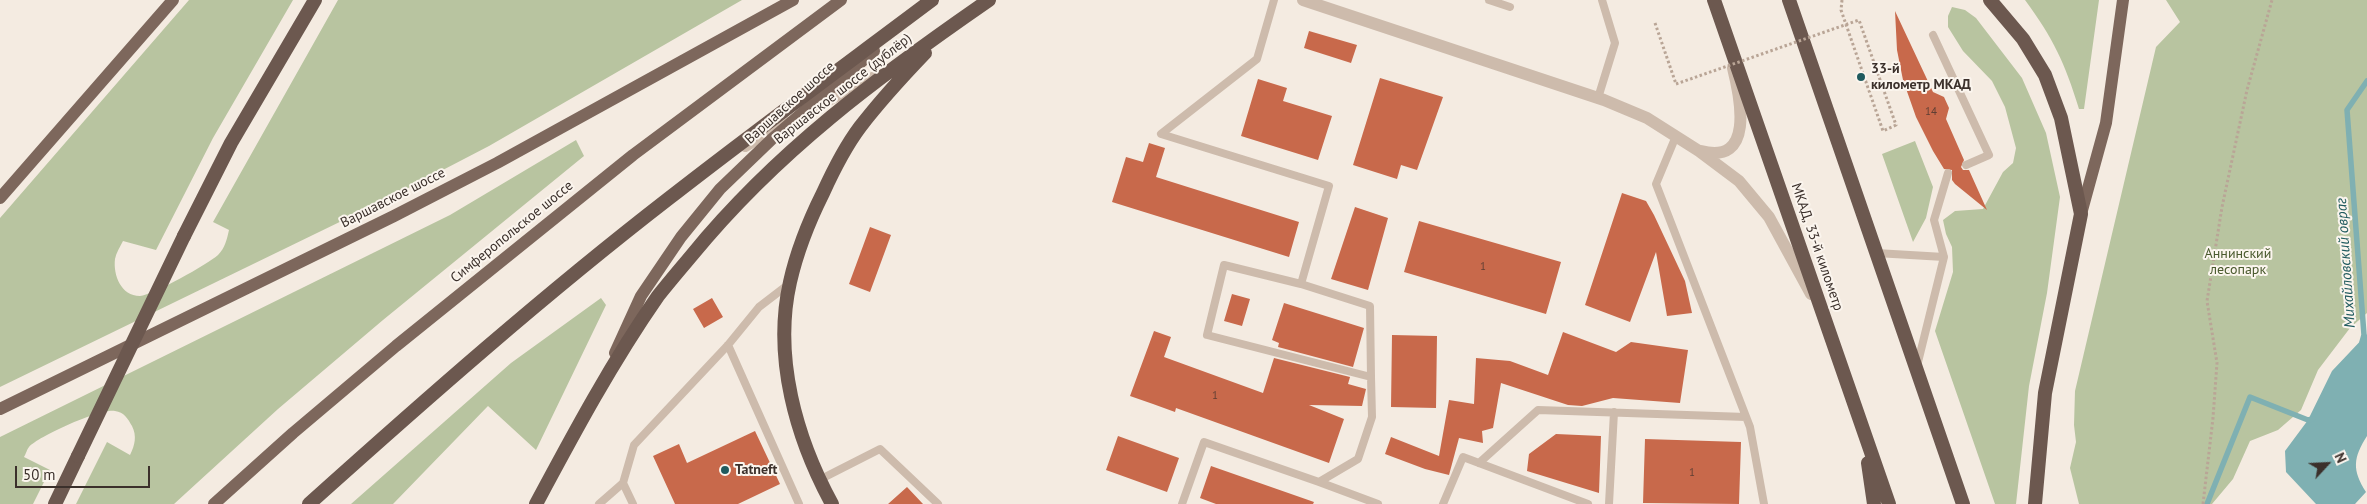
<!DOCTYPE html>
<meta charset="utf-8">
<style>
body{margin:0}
#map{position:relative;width:2367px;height:504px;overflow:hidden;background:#f4ebe1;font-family:"PT Sans",sans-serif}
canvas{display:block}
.north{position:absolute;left:2302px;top:439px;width:50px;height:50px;-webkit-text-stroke:4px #fbf5ee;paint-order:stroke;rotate:65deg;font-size:14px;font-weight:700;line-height:20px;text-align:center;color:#3b302b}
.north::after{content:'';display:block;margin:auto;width:18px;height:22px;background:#3b302b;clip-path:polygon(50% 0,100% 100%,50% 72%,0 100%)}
.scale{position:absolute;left:15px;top:466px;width:135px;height:22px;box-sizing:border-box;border:2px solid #3b302b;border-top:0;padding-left:6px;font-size:15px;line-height:18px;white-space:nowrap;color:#3b302b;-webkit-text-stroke:4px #fbf5ee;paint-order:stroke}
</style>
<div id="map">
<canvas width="2367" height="504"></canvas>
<div class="north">N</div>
<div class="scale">50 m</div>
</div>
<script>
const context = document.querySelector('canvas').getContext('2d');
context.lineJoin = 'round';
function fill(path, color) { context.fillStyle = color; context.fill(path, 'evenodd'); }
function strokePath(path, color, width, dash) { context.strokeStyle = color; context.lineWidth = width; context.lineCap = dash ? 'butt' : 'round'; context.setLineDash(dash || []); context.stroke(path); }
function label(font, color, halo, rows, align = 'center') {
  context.font = font + ' "PT Sans",sans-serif'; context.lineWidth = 4; context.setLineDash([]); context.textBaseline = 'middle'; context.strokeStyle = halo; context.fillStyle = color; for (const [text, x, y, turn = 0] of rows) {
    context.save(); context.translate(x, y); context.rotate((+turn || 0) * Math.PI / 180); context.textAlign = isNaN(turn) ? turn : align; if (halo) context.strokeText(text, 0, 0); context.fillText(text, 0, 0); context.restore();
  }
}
fill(new Path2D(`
 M189,0H293L213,138L156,250L123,241C120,247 116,253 115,259C113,275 121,296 140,296C153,295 208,264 218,255C225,248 227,239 229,230L213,222L338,0H742L489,146L387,199L0,387V218Z
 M2025,0H2099L2084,109H2079C2065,63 2053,38 2025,0Z
 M2166,0H2367V313L2350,328L2318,370L2301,410L2278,430L2250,441L2233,479L2212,504H2079L2070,468L2076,442L2074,425L2075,391L2156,47L2180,22Z
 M1952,7L1965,10L1976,18L2022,78L2046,133L2060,197L2047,293L2029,386L2016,504H1995L1935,331L1953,272L1952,247L1946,234L1943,220L1955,211L1983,209L2003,172L2013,163L2016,148L2005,107L1992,81L1963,51L1948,27V16Z
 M576,140L584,156L383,320L278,409L174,504H76L107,442L130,455C135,445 137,436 132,426C128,419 124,412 115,411C101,408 39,436 29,447C27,449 26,454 24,457L50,470L33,504H0V437L450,215Z
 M1915,141L1933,187L1926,218L1913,242L1882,154Z
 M601,298L606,305L536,450L488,406L393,504H351L511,363Z`), '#b8c4a0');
fill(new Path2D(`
 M2367,334V436C2353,458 2352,470 2366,492L2355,504H2316L2286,472L2285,451L2308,420L2332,371Z`), '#7fb0b2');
strokePath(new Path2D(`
 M2362,342L2364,335L2347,110L2367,81
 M2207,504L2250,397L2308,420L2313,419`), '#7fb0b2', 5.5);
fill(new Path2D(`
 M1895,11L1933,92L1944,97L1949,108L1946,119L1964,160L1961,167L1963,170H1969L1987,210L1955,184L1952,180V170L1944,169L1933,151L1916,117L1903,80L1897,50Z
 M1309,31L1357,45L1351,63L1304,48Z
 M1380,78L1443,97L1417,170L1401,165L1397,179L1353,165Z
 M1258,79L1287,88L1283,101L1332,116L1318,160L1241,136Z
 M1149,143L1165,148L1156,177L1299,222L1289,257L1112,202L1126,157L1143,162Z
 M1622,193L1646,201L1654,215L1685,281L1692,313L1667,316L1656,252L1630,322L1585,305Z
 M1355,207L1388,218L1368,290L1331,279Z
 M1419,221L1561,262L1546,314L1404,272Z
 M870,227L891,235L870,292L849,284Z
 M1232,294L1250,299L1242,326L1224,321Z
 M712,298L723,317L704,328L693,309Z
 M1284,303L1364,328L1353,367L1278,347L1279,343L1272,340Z
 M1154,331L1171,337L1164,357L1263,393L1274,358L1350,377L1348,384L1366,389L1362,406L1309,405L1344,419L1329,463L1176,408L1175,412L1153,404L1130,396Z
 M1563,332L1616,352L1631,342L1688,350L1680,403L1613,398L1582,406L1568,405L1501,383L1493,428L1482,431L1483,443L1459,438L1449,475L1425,469L1385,454L1391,437L1439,456L1449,400L1474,404L1476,358L1510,361L1548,375Z
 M1392,335L1437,336L1436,408L1391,407Z
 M755,431L780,484L738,504H675L653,456L679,444L687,463Z
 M1556,434L1601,436L1599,493L1527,471L1529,454Z
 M1118,436L1179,458L1167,492L1106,470Z
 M1645,439L1741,442L1739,504L1643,503Z
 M1211,466L1314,502L1313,504H1216L1200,498Z
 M907,487L923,504H888Z`), '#c8694b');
strokePath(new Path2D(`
 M1842,0L1841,10L1883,131L1896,125L1859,20
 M1655,23L1676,84
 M2203,504L2213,418L2217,363L2207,301L2222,207L2247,90L2272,0`), '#b9a596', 3, [2.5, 2.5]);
strokePath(new Path2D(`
 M1274,0L1257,59L1161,134L1329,186L1301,284L1224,265L1207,335L1371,377L1370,306L1301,284
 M1489,0L1510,7
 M1933,35L1989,155L1966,165
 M1598,98L1615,43L1602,0
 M1676,136L1656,184L1750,427L1764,504
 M1876,253L1944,257
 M728,345L799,504
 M1917,366L1944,257L1934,220L1948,173
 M1479,463L1538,410L1746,417
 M819,480L880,449L938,504
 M1319,482L1378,504
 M623,483L633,504
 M599,504L623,483L634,445L728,345L759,307L789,284
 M1182,504L1204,442L1319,482L1358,459L1372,417L1371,377
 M1443,504L1463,457L1588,504
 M1609,504L1614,412`), '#cdbbac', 8);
strokePath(new Path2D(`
 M1303,0L1604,100L1647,118L1699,151L1739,181L1769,217L1811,294
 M810,109L877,76
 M745,146L786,122
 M1701,151C1754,165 1741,100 1733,68`), '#cdbbac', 12);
strokePath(new Path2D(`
 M0,198L173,0
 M2081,214L2106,123L2123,0
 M615,353L641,296L681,237L720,189L772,139L874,51
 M0,409L394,216L497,163L793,0
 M214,504L293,433L396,346L633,155L841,0`), '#7d675c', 12);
strokePath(new Path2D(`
 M1714,0L1889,504
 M1789,0L1963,504
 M1990,0L2023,39L2045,75L2061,118L2081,214L2045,393L2035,504
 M184,236L231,143L315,0
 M1868,463L1874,504
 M55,504L78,456
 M309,504C426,399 544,295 668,199C755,131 844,66 932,0
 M536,504C574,433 612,362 658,296C669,282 681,268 692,255C777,151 879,76 989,0
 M832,504C796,438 773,357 790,282C797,251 809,221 823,193C833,171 845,147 860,127C880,101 902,77 925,53`), '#6c584f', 14);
strokePath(new Path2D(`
 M1676,84L1859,20`), '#b9a596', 3, [2.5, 2.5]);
strokePath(new Path2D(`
 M78,456L184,236`), '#6c584f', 14);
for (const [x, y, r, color] of [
 [1861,77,5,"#1f5a5e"],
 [725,470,5,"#1f5a5e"]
]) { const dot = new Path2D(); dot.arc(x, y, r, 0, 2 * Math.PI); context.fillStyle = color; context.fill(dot); strokePath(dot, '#fbf5ee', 2); }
label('11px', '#5e3e33', null, [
 ["14",1931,112],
 ["1",1483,267],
 ["1",1215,396],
 ["1",1692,473]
]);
label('bold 14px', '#3b302b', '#fbf5ee', [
 ["33-й",1871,69],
 ["километр МКАД",1871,85],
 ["Tatneft",735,470]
], 'left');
label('14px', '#3b302b', '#fbf5ee', [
 ["Варшавское шоссе (дублёр)",843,89,-38],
 ["Варшавское шоссе",790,103,-42],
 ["Варшавское шоссе",393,198,-27],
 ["Симферопольское шоссе",512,232,-39],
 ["МКАД, 33-й километр",1817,247,71]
]);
label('14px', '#4a5a2e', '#fbf5ee', [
 ["Аннинский",2238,254],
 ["лесопарк",2238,270]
]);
label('italic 15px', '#1f5a5e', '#fbf5ee', [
 ["Михайловский овраг",2346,263,-94]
]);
</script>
